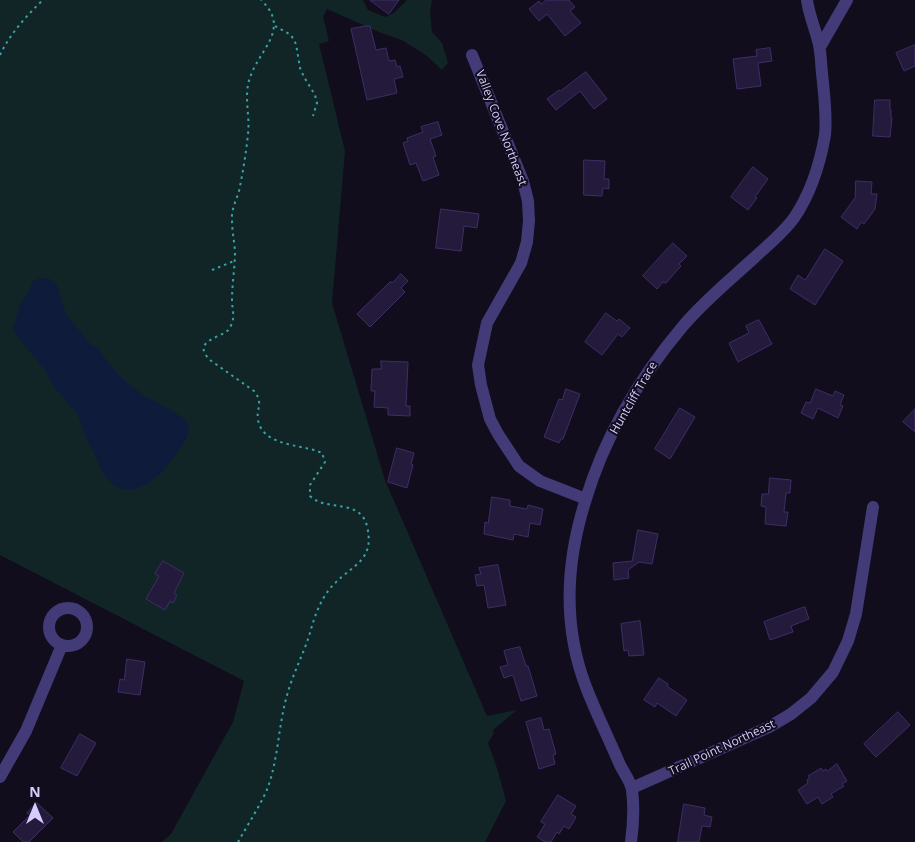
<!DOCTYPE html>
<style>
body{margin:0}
#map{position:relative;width:915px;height:842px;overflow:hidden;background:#110d1d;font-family:"Open Sans",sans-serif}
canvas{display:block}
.north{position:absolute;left:10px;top:782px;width:50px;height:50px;-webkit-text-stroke:4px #110d1d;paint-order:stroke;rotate:0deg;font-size:14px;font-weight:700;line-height:20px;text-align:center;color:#d5ccfb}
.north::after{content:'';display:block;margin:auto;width:18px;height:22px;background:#d5ccfb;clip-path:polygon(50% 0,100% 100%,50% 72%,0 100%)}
</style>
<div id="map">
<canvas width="915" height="842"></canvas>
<div class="north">N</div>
</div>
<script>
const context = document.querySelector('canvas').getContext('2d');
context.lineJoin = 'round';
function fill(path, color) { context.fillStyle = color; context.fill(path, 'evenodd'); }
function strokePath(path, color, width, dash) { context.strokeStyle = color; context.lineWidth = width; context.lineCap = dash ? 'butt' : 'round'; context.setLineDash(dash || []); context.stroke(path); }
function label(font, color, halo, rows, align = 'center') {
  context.font = font + ' "Open Sans",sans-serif'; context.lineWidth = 4; context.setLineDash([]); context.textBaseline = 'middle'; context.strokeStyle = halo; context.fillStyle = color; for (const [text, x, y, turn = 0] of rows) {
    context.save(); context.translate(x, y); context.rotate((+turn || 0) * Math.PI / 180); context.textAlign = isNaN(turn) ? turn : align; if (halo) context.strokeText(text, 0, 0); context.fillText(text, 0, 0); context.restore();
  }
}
fill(new Path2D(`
 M0,0H363L368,10L385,17L394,13L407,0H432L430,11L432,32L442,43L448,63L442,70L427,56L402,40L379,32L327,9L323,17L329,41L319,44L345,151L332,303L385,480L487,716L517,710L493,730L494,733L488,743L498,771L506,801L485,842H162L171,834L233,722L244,681L0,555Z`), '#112526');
fill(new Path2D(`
 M43,278L50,279L56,283L66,314L91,345L98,347C109,366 124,382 142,394C151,400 184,416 187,422C194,434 179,450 173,459C156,480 128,506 105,476C100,470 98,462 95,455C92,450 89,444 86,438C83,430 81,421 77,414C71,405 63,398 57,390C51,383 48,375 43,368C33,354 21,343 13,328L20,305L28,294L32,282L37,279Z`), '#0e1b3b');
const building = new Path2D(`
 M370,0H399L389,14Z
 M546,0H569L575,7L570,11L581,23L565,36L547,14L539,21L529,9L539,1L541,4Z
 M365,26H370L376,50L386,48L389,61L395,60L397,67L400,66L403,77L394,79L397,93L367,100L351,29Z
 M915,45V66L904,71L896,53Z
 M770,48L772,61L758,63L761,86L737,89L733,59L757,56L756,50Z
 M586,72L607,99L594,109L580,91L556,110L547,99L559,90L560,91Z
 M875,100H890V110H891V118H892L890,137L873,136Z
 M438,122L442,135L430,139L436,156L433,157L439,175L423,181L416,163L410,165L403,143L408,141L407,138L423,132L421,127Z
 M584,160L605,161L604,179H609V189L603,188L602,196L584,195Z
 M753,167L768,179L755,197L757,198L748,210L731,197Z
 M856,181L872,182L871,194H877L875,209L864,224L861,222L857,229L841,217L855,198Z
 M441,209L479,214L477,228L464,226L461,251L436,248Z
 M673,243L687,256L679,264L681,266L666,283L663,282L657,289L643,276Z
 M825,249L843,261L815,305L790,289L798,275L805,280Z
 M401,274L408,281L401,288L405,292L370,327L357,314L390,282H393Z
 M606,313L617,321L619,319L630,328L622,337L618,334L602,355L585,342Z
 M759,320L772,344L738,362L729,343L749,333L746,326Z
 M381,361L408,362L406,406H410V416L388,415V408L374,407L375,391H371L372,369H381Z
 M566,389L580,394L563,439H561L559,443L544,437L559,399L562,400Z
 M816,389L833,396L835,391L844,395L840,405L843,406L838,418L818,408L813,419L801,413L806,402L810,403Z
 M680,408L695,417L670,459L655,449Z
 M915,409V432L903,422Z
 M397,448L414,453L411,464L413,465L407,488L388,482Z
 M770,478L791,480L790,493H786L784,512H788L786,526L765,524L766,507L761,506L762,494H768Z
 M492,497L510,500V506L527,509L528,505L543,509L540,525L530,523L528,537L514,534L513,540L484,534L485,522L488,523Z
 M638,530L658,534L652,564L639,562L628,570L629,578L614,580L613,563L632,561Z
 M163,561L184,573L174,593L177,595L173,603L170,601L165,610L146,599L159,576L155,574Z
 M498,565L506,605L488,608L484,585L477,586L475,575L481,574L479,568Z
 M805,607L809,619L791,626L793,632L770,640L764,622Z
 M640,621L644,655L629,656L628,650L624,651L621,624Z
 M520,647L526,666H528L537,696L521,701L513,675L504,678L500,667L508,665L504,651Z
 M127,659L145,662L140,695L118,692L120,679L124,680Z
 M659,678L668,684L667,686L687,700L676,716L657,703L655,707L644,700Z
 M898,712L910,725L876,757L864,744Z
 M541,718L544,730L549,729L556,754L553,755L555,764L539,769L526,722Z
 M80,734L96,743L77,776L61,768Z
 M837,764L847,781L842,784L844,786L831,794L833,797L822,804L818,797L807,804L798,790L808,783L807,780L810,778L808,776L821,768L823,771L826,769L827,771Z
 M558,795L576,806L571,814L576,817L569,829L564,826L559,834L557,832L551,842H545L537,837L545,824L541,822Z
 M37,803L53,818L29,842H23L13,832L30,815L27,813Z
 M684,804L705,808L704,815L712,817L710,827L702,826L699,842H678Z`);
fill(building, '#241b3c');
strokePath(building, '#3e2e66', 1);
strokePath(new Path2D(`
 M275,26L291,35L296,44L300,68L304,77L315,95L317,103L313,116
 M0,55C10,34 26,16 43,0
 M212,270L234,261
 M238,842C247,826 258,809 266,792C278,763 278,729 286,699C291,679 300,661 307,642C311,631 313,620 318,609C322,600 327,591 334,584C354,564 375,560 367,526C360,498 326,512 310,496V485L325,462L322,453C303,444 263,447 258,420C256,408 264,403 254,391L210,360C193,343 214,339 226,332C230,329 232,324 233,319C234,313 232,307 232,300C232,284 235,267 235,251C234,240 232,230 232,220C231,210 236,201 239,191C243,172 246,153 248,134C250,118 245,101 248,85C254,52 294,31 261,0`), '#36a4a6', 2, [2.5, 4]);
strokePath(new Path2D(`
 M820,47L847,0
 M472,55L523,181L528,201L529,221L527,242L521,263L487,323L478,365L481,385L490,419L498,434L519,466L540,481L586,499
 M49 627a19 19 0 1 1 38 0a19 19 0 1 1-38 0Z
 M0,777L26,731L62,645
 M632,788L769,727L791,714L811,698L833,672L848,641L856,614L873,507
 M631,842C633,827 634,805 632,790C631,782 624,773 620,765C609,739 596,713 586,687C563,627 566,563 585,502C604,438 640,377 683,326C704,301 730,280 754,258C768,245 783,233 794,218C811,193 820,164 825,135C827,114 824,94 822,73C821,64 821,54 819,45C816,30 809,16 807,0`), '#423b78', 12);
label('12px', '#d5ccfb', '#110d1d', [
 ["Valley Cove Northeast",501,128,69],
 ["Huntcliff Trace",634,398,-60],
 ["Trail Point Northeast",722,748,-25]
]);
</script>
